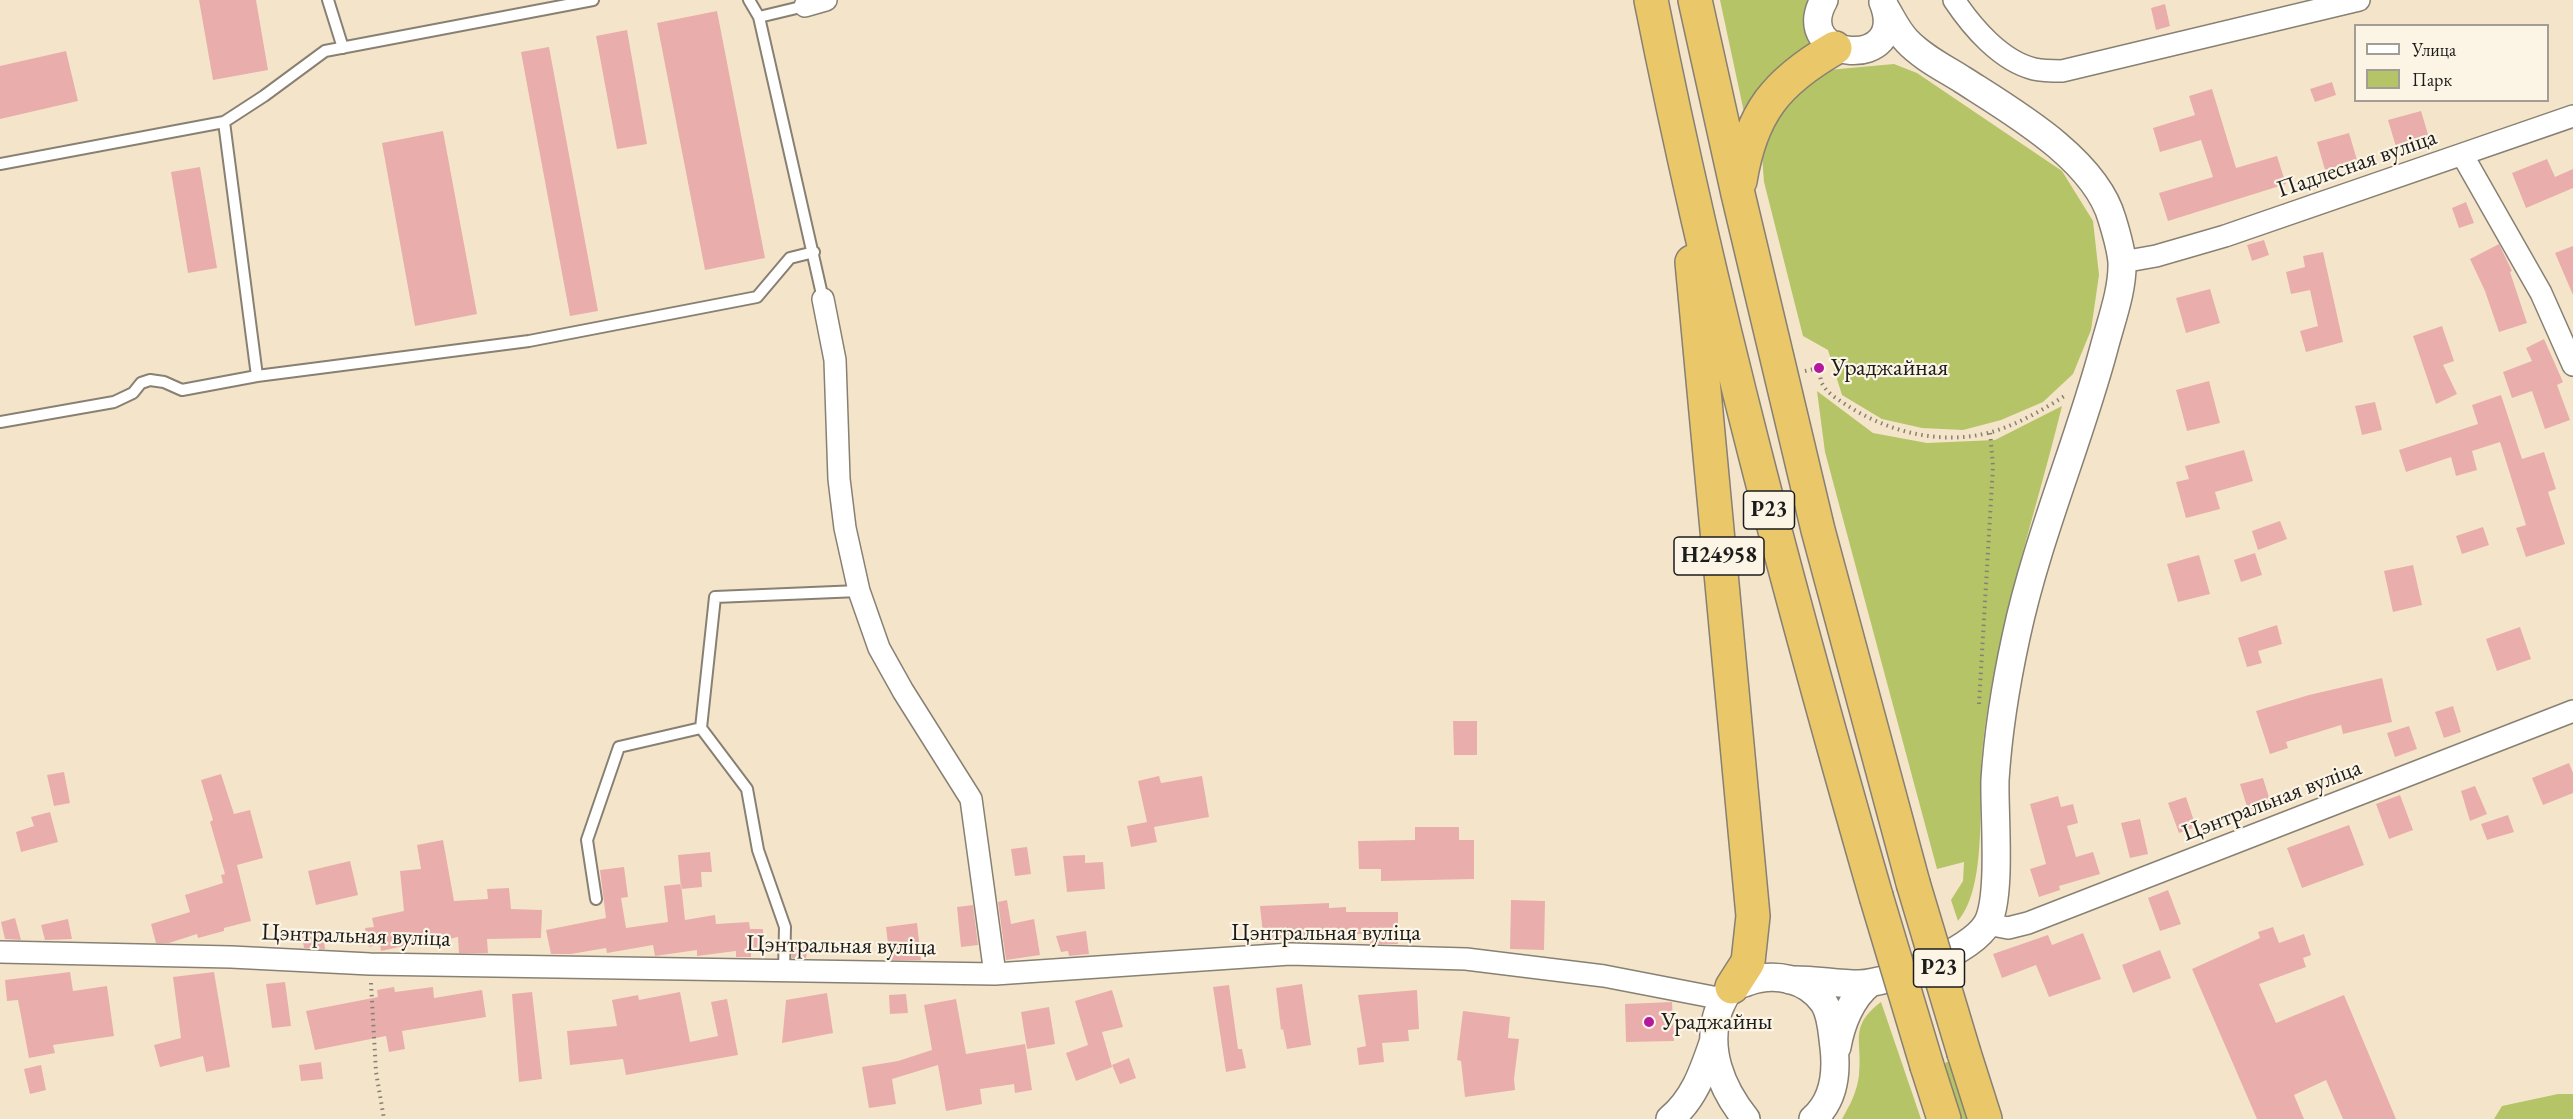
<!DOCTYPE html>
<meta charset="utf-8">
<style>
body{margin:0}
#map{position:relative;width:2573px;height:1119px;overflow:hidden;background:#f4e5ca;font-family:"EB Garamond",serif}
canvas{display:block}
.legend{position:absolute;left:2354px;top:24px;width:195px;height:78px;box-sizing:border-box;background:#fcf5e5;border:2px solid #a29e95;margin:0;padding:8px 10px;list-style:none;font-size:18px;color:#1c1c1c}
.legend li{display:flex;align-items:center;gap:12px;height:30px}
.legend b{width:30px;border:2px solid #a29e95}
</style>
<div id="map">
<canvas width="2573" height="1119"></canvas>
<ul class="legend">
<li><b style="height:8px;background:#fff"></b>Улица</li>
<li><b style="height:16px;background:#b4c466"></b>Парк</li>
</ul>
</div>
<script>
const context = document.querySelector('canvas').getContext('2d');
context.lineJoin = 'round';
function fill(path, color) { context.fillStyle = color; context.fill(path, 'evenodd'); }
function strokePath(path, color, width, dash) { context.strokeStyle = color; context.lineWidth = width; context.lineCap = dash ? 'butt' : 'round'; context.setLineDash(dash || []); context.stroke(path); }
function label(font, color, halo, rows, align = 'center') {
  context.font = font + ' "EB Garamond",serif'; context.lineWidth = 4.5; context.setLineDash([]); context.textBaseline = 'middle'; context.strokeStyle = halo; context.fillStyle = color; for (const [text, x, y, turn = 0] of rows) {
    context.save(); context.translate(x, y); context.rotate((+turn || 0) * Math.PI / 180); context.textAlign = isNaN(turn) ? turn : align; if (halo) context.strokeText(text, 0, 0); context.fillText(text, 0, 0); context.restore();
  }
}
fill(new Path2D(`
 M1720,0H1810L1805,23L1813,46L1745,117Z
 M1894,64L1917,73L2062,171L2093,221L2099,275L2091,330L2073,374L2043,402L2001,420L1963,430L1922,428L1882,419L1842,395L1828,350L1803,336L1764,182L1762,156L1778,118L1803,84L1828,70Z
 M1817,391L1873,433L1927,443L1995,440L2062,406C2034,521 1994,634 1982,753C1978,798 1988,886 1958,921L1951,900L1963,881L1964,862L1937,869L1825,452Z
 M1881,1002L1921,1119H1842C1850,1105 1857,1092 1859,1075C1863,1040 1848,1027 1881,1002Z
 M1951,1061L1970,1119H1959L1941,1064Z
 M2558,1094H2573V1119H2494L2502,1106Z`), '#b4c466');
fill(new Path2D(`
 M199,0H256L268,70L213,80Z
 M2165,4L2170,26L2156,30L2151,8Z
 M717,11L765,258L705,270L657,23Z
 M627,30L647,144L617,149L596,36Z
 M549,47L598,311L570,316L521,52Z
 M66,51L78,101L0,119V66Z
 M2332,82L2336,95L2315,102L2310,89Z
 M2212,89L2236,168L2277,156L2286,184L2168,221L2159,193L2213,177L2201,140L2160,152L2153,128L2195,115L2189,96Z
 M2421,111L2430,141L2397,150L2388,120Z
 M443,131L477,314L415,326L382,143Z
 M2349,133L2357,160L2325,170L2317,142Z
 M2547,159L2555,177L2573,169V188L2526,208L2512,173Z
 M200,167L217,268L188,273L171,172Z
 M2466,202L2474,223L2459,228L2452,208Z
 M2264,240L2269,255L2252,261L2247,245Z
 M2499,244L2512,271L2510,272L2527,323L2499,332L2485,291L2470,259Z
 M2573,246V295L2555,253Z
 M2323,252L2343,342L2306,352L2300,331L2318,326L2310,290L2291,294L2286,272L2305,267L2303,256Z
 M2210,289L2220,323L2186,333L2176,298Z
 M2442,326L2454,361L2443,365L2457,394L2436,404L2413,336Z
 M2544,339L2563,382L2557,385L2570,420L2545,429L2532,391L2512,398L2503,372L2532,361L2526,348Z
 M2209,381L2220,423L2187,431L2176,390Z
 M2501,395L2522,459L2544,452L2556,489L2548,492L2565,544L2526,557L2516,528L2526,525L2500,442L2472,451L2477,470L2456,476L2451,457L2406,472L2399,450L2478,424L2472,405Z
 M2375,402L2382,430L2362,435L2355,406Z
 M2244,450L2253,481L2215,492L2220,509L2186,518L2176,482L2189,479L2185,466Z
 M2280,521L2287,539L2258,550L2252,531Z
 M2483,527L2489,545L2462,554L2456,536Z
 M2255,553L2262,575L2241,582L2234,560Z
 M2199,555L2210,594L2178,602L2167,564Z
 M2413,565L2422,605L2393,612L2384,571Z
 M2277,625L2282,644L2258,651L2262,663L2247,667L2238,638Z
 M2520,627L2531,659L2497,671L2486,639Z
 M2382,678L2392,722L2343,734L2341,725L2286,742L2288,748L2270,754L2256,711L2309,695Z
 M2453,706L2461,732L2444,738L2435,712Z
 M1453,721H1477V755H1454Z
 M2409,726L2417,749L2395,757L2387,733Z
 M2569,763L2573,773V793L2543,805L2532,778Z
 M64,772L70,803L54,806L47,775Z
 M221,774L234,814L250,810L263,858L237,865L251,921L224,928V931L198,938L197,934L169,943H156L151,924L190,912L185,895L223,883L221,875L225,874L210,822L213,820L201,780Z
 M1159,776L1161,783L1202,776L1209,817L1154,827L1157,842L1131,847L1127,826L1147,822L1138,781Z
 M2263,778L2271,804L2248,810L2240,784Z
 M2475,786L2487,814L2470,821L2461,791Z
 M2400,795L2413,830L2389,839L2376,804Z
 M2058,796L2061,807L2073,804L2078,823L2067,826L2076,857L2093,852L2100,874L2059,886L2060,890L2039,897L2030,869L2046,864L2030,804Z
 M2186,797L2196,827L2179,833L2168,803Z
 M50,812L58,842L21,852L16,832L34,826L31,817Z
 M2508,815L2514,832L2487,840L2481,824Z
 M2140,819L2148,854L2130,858L2121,823Z
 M2349,825L2364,865L2302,888L2287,848Z
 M1415,827H1459V840H1474V879L1381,881V869H1359L1358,841L1415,840Z
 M443,840L454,901L488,899L487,889L509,888L511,909L542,910L541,938L487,939L488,953H459L458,937L428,944L427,941L381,951L380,944L369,947L365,928L374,927L372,918L404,911L400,871L421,869L417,845Z
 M1027,847L1031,874L1015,876L1011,849Z
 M710,852L712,872H701L702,887L681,889L678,855Z
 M1085,855V863L1103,862L1105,889L1067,892L1063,856Z
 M350,861L358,895L316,905L308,871Z
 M624,867L628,897L621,898L626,928L668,922L664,886L681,884L685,920L715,915L716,924L749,922L750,929H763L764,950L751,951V957H736V951L697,956V950L655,956L653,945L607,953L606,948L571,954H551L546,930L606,918L600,870Z
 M2168,890L2181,924L2160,931L2148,898Z
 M1007,900L1011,924L1034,919L1040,955L1006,960L998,902Z
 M1511,900L1545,901L1544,950L1510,949Z
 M1329,903V908L1346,907V912H1398V944H1370V933L1264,943L1260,906Z
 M973,905L978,945L961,947L957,907Z
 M15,918L21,940L5,939L1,922Z
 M68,919L72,939L45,940L41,925Z
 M917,923L921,960H890L886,927Z
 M2273,927L2279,943L2304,934L2311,955L2303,958L2306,967L2259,984L2276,1023L2344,995L2396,1119H2343L2326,1080L2294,1095L2304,1119H2257L2192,969L2260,938L2258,932Z
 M1086,931L1089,954L1069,956L1068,951L1061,952L1056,936Z
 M323,933L325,949L304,948L302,935Z
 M2083,933L2101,979L2049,997L2036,965L2002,978L1993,954L2048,935L2052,945Z
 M792,946L808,947L806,958H792Z
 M2160,950L2171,978L2133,993L2122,965Z
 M70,972L73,991L107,986L114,1036L53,1045L55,1053L29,1058L18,1000L7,1001L5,980Z
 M214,972L230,1067L206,1072L203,1056L160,1067L154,1045L181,1038L173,977Z
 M285,982L291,1026L272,1028L266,984Z
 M1302,984L1311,1045L1287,1049L1283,1029L1281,1030L1276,988Z
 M1229,985L1238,1049H1242L1246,1068L1226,1072L1213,987Z
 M394,987L395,992L433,987L434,998L482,990L486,1017L402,1031L405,1049L389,1052L386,1036L315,1050L306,1011L378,997L377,990Z
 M1112,990L1123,1027L1102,1032L1112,1067L1076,1081L1066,1053L1088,1045L1075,1001Z
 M1417,990L1419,1029L1408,1030L1409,1041L1382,1043L1384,1062L1359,1065L1357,1048L1366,1046L1358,995Z
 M532,992L542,1079L519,1082L512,994Z
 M680,992L690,1042L718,1036L711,1002L727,999L738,1055L626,1075L623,1059L570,1065L567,1031L617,1026L612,1000L638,995L639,1000Z
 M827,993L833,1033L782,1043L786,1000Z
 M906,994L908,1013L890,1014L889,995Z
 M956,999L966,1054L1025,1044L1032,1090L1015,1093L1014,1084L980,1089L982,1104L946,1111L938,1065L892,1079L896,1104L869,1108L862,1067L898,1061L932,1050L924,1005Z
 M1672,1002L1674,1041L1626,1042L1625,1004Z
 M1049,1007L1055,1044L1027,1049L1021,1012Z
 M1463,1011L1510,1017L1508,1038L1519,1039L1514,1079L1515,1090L1465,1097L1461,1061L1457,1060Z
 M1129,1058L1136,1078L1120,1084L1112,1065Z
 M321,1062L323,1079L301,1081L299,1065Z
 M41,1065L46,1090L30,1094L24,1069Z`), '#e9aeab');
const service = new Path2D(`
 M328,0L343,48
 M749,0L759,17L823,299
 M759,17L805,6
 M224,122L257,376
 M0,164L224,122L264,96L325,51L593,0
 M0,422L114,402L133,393L141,383L150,380L164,382L182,390L257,376L529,341L757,297L790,258L814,252
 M701,728L747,789L758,850L785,927L784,971
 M596,899L587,840L619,747L701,728L715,597L859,591`);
const minor = new Path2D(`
 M1954,0C1972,27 2001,61 2034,69C2043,71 2053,71 2062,71L2359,0
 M805,6L826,0
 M2463,156L2541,293L2573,365
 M2122,262L2156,256L2225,236L2573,116
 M823,299L835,360L839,479L845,528L859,591L879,648L903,691L971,799L995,974
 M1987,924L2008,928L2028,923L2573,711
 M0,952L231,957L370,964L995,974L1290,954L1466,959L1604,976L1723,999`);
const tertiary = new Path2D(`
 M1824,0C1789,62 1911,72 1883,2
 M1790,980C1813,979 1835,984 1859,984C1890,983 1971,952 1987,924C2002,898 1994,813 1995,780C1998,733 2006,683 2016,637C2037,538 2078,445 2104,348C2111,321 2123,290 2122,262C2121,249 2116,232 2112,219C2095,159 2013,112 1963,80C1944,68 1922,57 1907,41C1898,32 1892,19 1886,9
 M1837,1047C1841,1024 1851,998 1870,983
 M1670,1119C1694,1099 1703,1072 1713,1043
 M1746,1119C1721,1088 1705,1048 1719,1009C1722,1002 1725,995 1730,989C1734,985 1742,984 1747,982C1774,972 1807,978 1824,1003C1832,1016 1832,1033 1834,1047C1837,1073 1834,1101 1813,1119`);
const trunk = new Path2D(`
 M1651,0C1711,302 1791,600 1876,896
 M1695,0L1738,194L1818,530L1913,883
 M1740,181C1751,113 1776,82 1835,48
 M1692,262L1753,916L1748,962L1732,987
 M1964,1053L1985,1119
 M1927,1066L1944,1119`);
strokePath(service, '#888073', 14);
strokePath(minor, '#888073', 24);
strokePath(tertiary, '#888073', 30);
strokePath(trunk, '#888073', 36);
strokePath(new Path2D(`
 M1805,371L1819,368C1820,373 1820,381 1823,385C1828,394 1839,400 1848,406C1889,432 1940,445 1988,433C2015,426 2043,410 2066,395
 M1979,704L1993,466L1990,432
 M371,983L376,1072L384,1119`), '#888073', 4, [1.5, 4.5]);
strokePath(service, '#fff', 10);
strokePath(minor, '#fff', 21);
strokePath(tertiary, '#fff', 27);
strokePath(trunk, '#eac769', 33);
const trunkBridge = new Path2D(`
 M1913,883L1964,1053
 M1876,896L1927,1066`);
strokePath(trunkBridge, '#888073', 36, []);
strokePath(trunkBridge, '#eac769', 33);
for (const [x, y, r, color] of [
 [1819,368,6,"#b5179e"],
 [1649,1022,6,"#b5179e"]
]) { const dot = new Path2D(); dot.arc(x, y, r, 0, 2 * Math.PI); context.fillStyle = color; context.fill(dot); strokePath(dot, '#fcf5e5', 2); }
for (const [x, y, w] of [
 [1769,510,51],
 [1719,556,90],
 [1939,968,51]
]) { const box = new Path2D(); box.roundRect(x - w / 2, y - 19, w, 38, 4.5); context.fillStyle = '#fcf5e5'; context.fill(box); strokePath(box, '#1c1c1c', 1.5); }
label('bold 22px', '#1c1c1c', null, [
 ["Р23",1769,510],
 ["Н24958",1719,556],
 ["Р23",1939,968]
]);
label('24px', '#1c1c1c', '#fcf5e5', [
 ["Падлесная вуліца",2357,164,-19],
 ["Цэнтральная вуліца",2272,801,-21],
 ["Цэнтральная вуліца",1326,933],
 ["Цэнтральная вуліца",356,936,2],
 ["Цэнтральная вуліца",841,946,1]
]);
label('24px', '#1c1c1c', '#fcf5e5', [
 ["Ураджайная",1831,368],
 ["Ураджайны",1661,1022]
], 'left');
</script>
